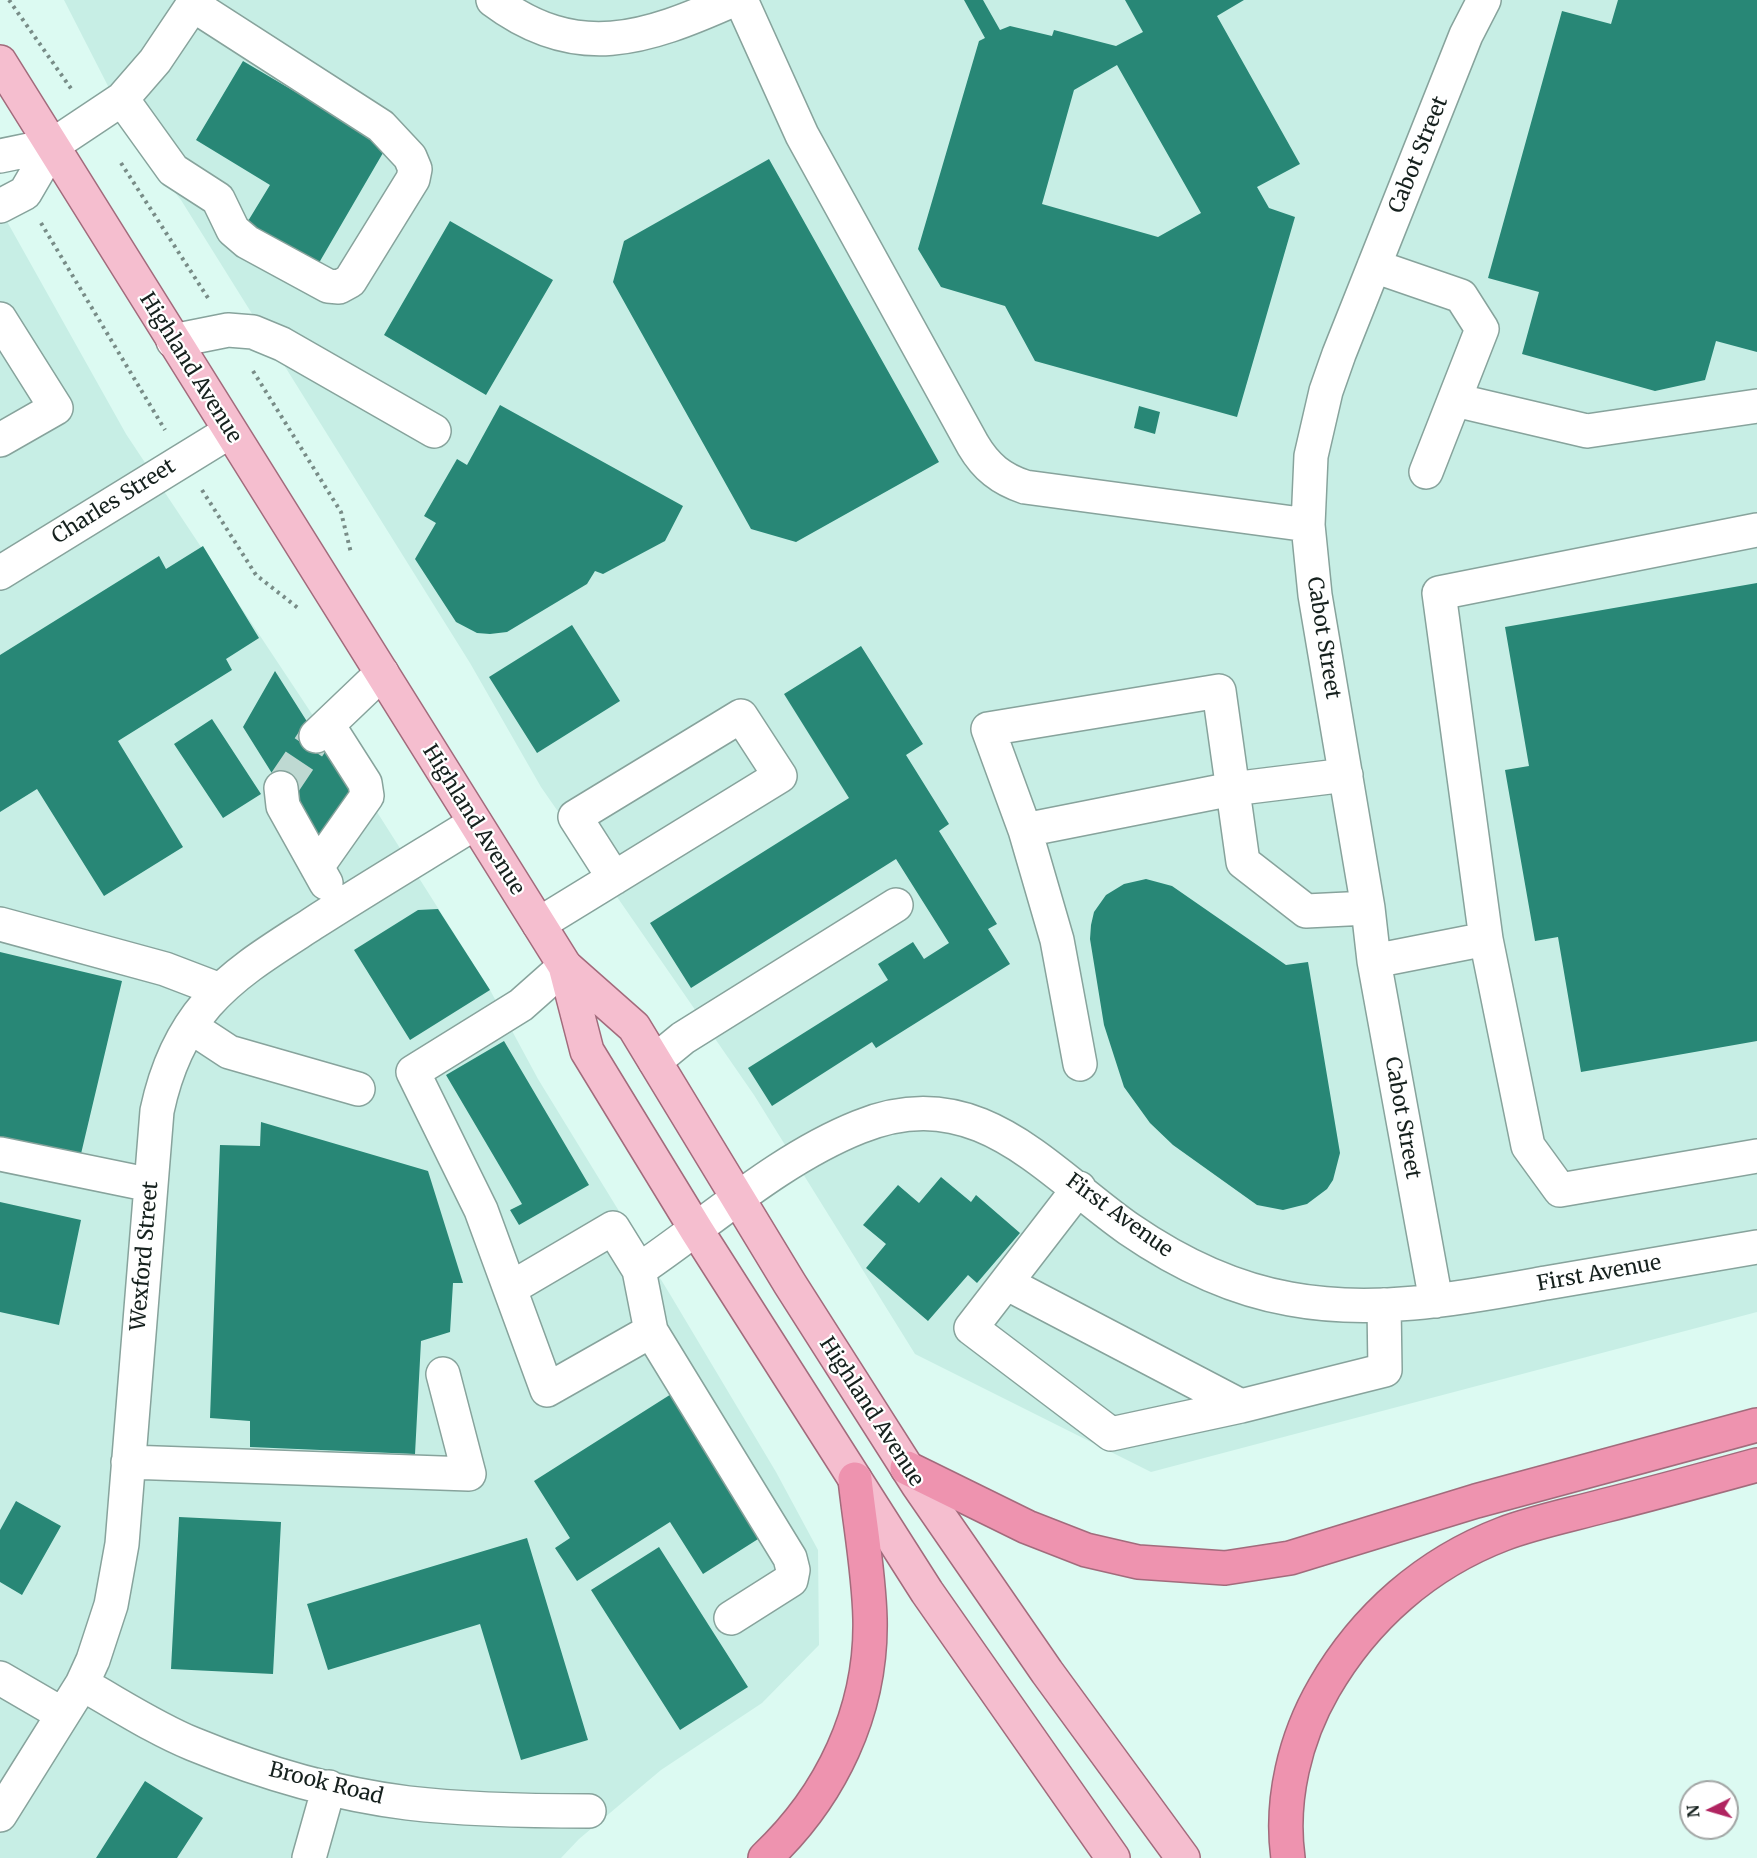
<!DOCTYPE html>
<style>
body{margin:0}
#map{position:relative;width:1757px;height:1858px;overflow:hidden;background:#dcfaf2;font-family:Merriweather,serif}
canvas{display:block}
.north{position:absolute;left:1679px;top:1780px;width:60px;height:60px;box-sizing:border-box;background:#fff;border:2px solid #a2a6a5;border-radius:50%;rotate:265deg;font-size:16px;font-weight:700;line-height:24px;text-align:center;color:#16211e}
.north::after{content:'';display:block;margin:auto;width:21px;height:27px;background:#b02460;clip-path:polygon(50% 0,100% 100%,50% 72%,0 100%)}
</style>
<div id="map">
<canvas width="1757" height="1858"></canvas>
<div class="north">N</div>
</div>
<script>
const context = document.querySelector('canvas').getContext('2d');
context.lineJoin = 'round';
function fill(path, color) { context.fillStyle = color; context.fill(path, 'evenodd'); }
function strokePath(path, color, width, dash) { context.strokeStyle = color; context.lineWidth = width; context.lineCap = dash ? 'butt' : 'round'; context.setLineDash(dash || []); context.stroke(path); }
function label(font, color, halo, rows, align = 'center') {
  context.font = font + ' Merriweather,serif'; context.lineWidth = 4.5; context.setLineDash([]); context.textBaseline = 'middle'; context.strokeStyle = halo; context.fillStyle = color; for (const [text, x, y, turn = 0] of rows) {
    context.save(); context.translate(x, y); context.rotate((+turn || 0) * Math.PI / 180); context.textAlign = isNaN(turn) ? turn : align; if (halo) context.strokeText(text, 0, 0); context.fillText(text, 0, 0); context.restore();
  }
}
fill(new Path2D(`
 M64,0H1757V1312L1151,1472L915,1354L754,1095L541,787L470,663L181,200L153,166L109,88Z
 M0,209L126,434L377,812L490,990L538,1079L671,1296L776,1472L818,1550L819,1645L762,1703L661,1770L579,1839L561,1858H0Z`), '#c7eee5');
fill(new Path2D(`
 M964,0H983L1000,30L1010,26L1052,36L1054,30L1116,46L1143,32L1125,0H1244L1217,16L1300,164L1257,187L1269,208L1295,217L1237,417L1035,361L1005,306L941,287L918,249L979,41L985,38ZM1117,65L1201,213L1158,237L1042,204L1074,90Z
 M1618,0H1757V352L1716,341L1705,380L1655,391L1522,354L1539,292L1488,278L1562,11L1611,24Z
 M243,61L387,146L316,268L245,226L270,185L196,140Z
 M769,159L939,462L796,542L751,529L613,282L624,241Z
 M450,221L553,280L486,395L384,335Z
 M500,405L683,506L665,541L603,574L595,571L587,584L507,632L490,634L477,633L456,622L415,559L436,523L424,516L457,459L467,465Z
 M1139,406L1160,412L1155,434L1134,428Z
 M203,546L259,638L226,659L232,670L118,741L183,847L104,896L37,789L0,812V655L159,556L166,569Z
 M1757,583V1041L1581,1072L1558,937L1535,941L1505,770L1529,766L1505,627Z
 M572,625L620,701L537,753L489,677Z
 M861,646L923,744L906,755L949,824L939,831L997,924L988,929L1010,964L876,1048L872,1042L772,1106L748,1068L888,980L878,964L913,942L924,959L949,943L896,859L691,988L650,923L849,798L784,694Z
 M275,671L351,791L320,850L243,727Z
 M212,719L261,794L223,818L174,744Z
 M1146,879L1172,886L1286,965L1308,962L1340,1153L1333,1180L1327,1189L1307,1204L1283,1210L1257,1205L1173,1145L1150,1123L1124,1087L1104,1025L1090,939L1091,925L1094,912L1106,895L1124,884Z
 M438,909L490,990L410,1040L354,950L418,910Z
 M0,952L122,981L80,1158L0,1139Z
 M504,1041L589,1185L519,1225L510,1210L522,1204L446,1075Z
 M261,1122L428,1171L463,1283H453L450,1332L421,1341L415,1454L250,1447V1421L210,1418L220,1145L260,1146Z
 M941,1177L971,1202L976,1195L1020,1233L977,1283L968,1275L928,1321L866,1268L886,1244L863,1225L898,1185L919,1203Z
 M0,1202L81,1220L59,1325L0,1312Z
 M676,1391L766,1534L703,1574L670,1522L577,1581L555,1548L570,1538L534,1481Z
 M16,1501L61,1526L22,1595L0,1582V1530Z
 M179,1517L281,1522L273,1674L171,1669Z
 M527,1538L588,1740L521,1760L480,1624L328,1670L307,1604Z
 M659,1547L748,1687L680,1730L591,1590Z
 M145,1781L203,1818L177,1858H96Z`), '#288776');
strokePath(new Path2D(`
 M281,788L316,736`), '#bed9d2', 33, [33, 16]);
const minor = new Path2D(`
 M493,0C577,63 645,39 733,0
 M741,0L802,135L973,445C986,467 1001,479 1025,487L1308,525
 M122,99L173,170L218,199L233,230L247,242L328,286L339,287L350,281L413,179L415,169L410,157L381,126L193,5
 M0,156L53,145L122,99L155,61L196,0
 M0,206L25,193L53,145
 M1374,266L1461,296L1482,329L1426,472
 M0,319L56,408L0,440
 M173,341L228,330L253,332L282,344L434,431
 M1455,400L1587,431L1757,406
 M1757,530L1439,593L1486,939L1528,1146L1560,1190L1757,1156
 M0,573L229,432
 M316,736L382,673
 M281,788L283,806L326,883
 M1025,830L1232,789L1346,775
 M317,867L367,796L365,783L328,725
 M0,924L165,969L220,990
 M539,924L614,878L780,776L741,716L575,817L614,878
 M1374,961L1486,939
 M565,966L521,1005L413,1072L481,1210L547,1390L651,1331
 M191,1027L229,1052L358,1089
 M655,1061L683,1038L896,905
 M1080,1064L1057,940L1025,830L988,729L1219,691L1243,862L1306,911L1368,908
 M0,1154L151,1185
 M1079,1188L971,1328L1111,1434L1241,1406L1385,1370L1384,1305
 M639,1270C710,1222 779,1159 859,1127C976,1079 1044,1169 1129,1229C1177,1262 1233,1289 1290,1299C1375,1315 1462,1298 1546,1283C1616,1271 1687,1259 1757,1247
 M1006,1283L1241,1406
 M511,1288L613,1228L639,1270L651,1331L790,1558L793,1570L791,1580L731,1618
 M1436,1301L1374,961L1368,908L1315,595L1308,525L1311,456L1326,391L1339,354L1466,35L1484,0
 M128,1462L469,1474L443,1374
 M0,1678L62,1714
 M82,1684C118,1704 154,1728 193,1744C261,1772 335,1794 408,1803C468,1810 528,1811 589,1811
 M0,1815L82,1684L93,1660L111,1605L122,1544L157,1111C165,1073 181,1034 207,1004C236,971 275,948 312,924C365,890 420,857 475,823
 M309,1858L329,1787`);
const major = new Path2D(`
 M0,62L565,966L634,1027L790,1284L918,1485L1047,1672L1183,1858
 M565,966L587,1051L697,1231L927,1592L1113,1858`);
const highway = new Path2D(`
 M907,1468L1027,1527L1086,1550L1138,1562L1225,1568L1290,1558L1476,1501L1757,1425
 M765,1858C831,1796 872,1711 870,1619C869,1573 860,1525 855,1479
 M1288,1858C1280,1800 1295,1738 1324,1688C1365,1617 1427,1563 1503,1534C1535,1522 1570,1515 1603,1506C1655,1493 1706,1479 1757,1465`);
strokePath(minor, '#87a39c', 36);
strokePath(major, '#a26b7c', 36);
strokePath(highway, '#a26b7c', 36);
strokePath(new Path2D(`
 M9,0L72,90
 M121,163L208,298
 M41,223L165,430
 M253,371L341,512L351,553
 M202,490L256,575L298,608`), '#788c87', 4, [3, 4.5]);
strokePath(minor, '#fff', 33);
strokePath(major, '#f5becf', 33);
strokePath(highway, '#ee93af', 33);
label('21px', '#16211e', '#fff', [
 ["Cabot Street",1419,155,-68],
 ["Highland Avenue",190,368,58],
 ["Charles Street",114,502,-32],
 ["Cabot Street",1323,638,81],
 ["Highland Avenue",473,820,58],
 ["Cabot Street",1402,1118,80],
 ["First Avenue",1119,1216,36],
 ["Wexford Street",145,1256,-85],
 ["First Avenue",1599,1274,-10],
 ["Highland Avenue",871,1412,57],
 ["Brook Road",326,1784,14]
]);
</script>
